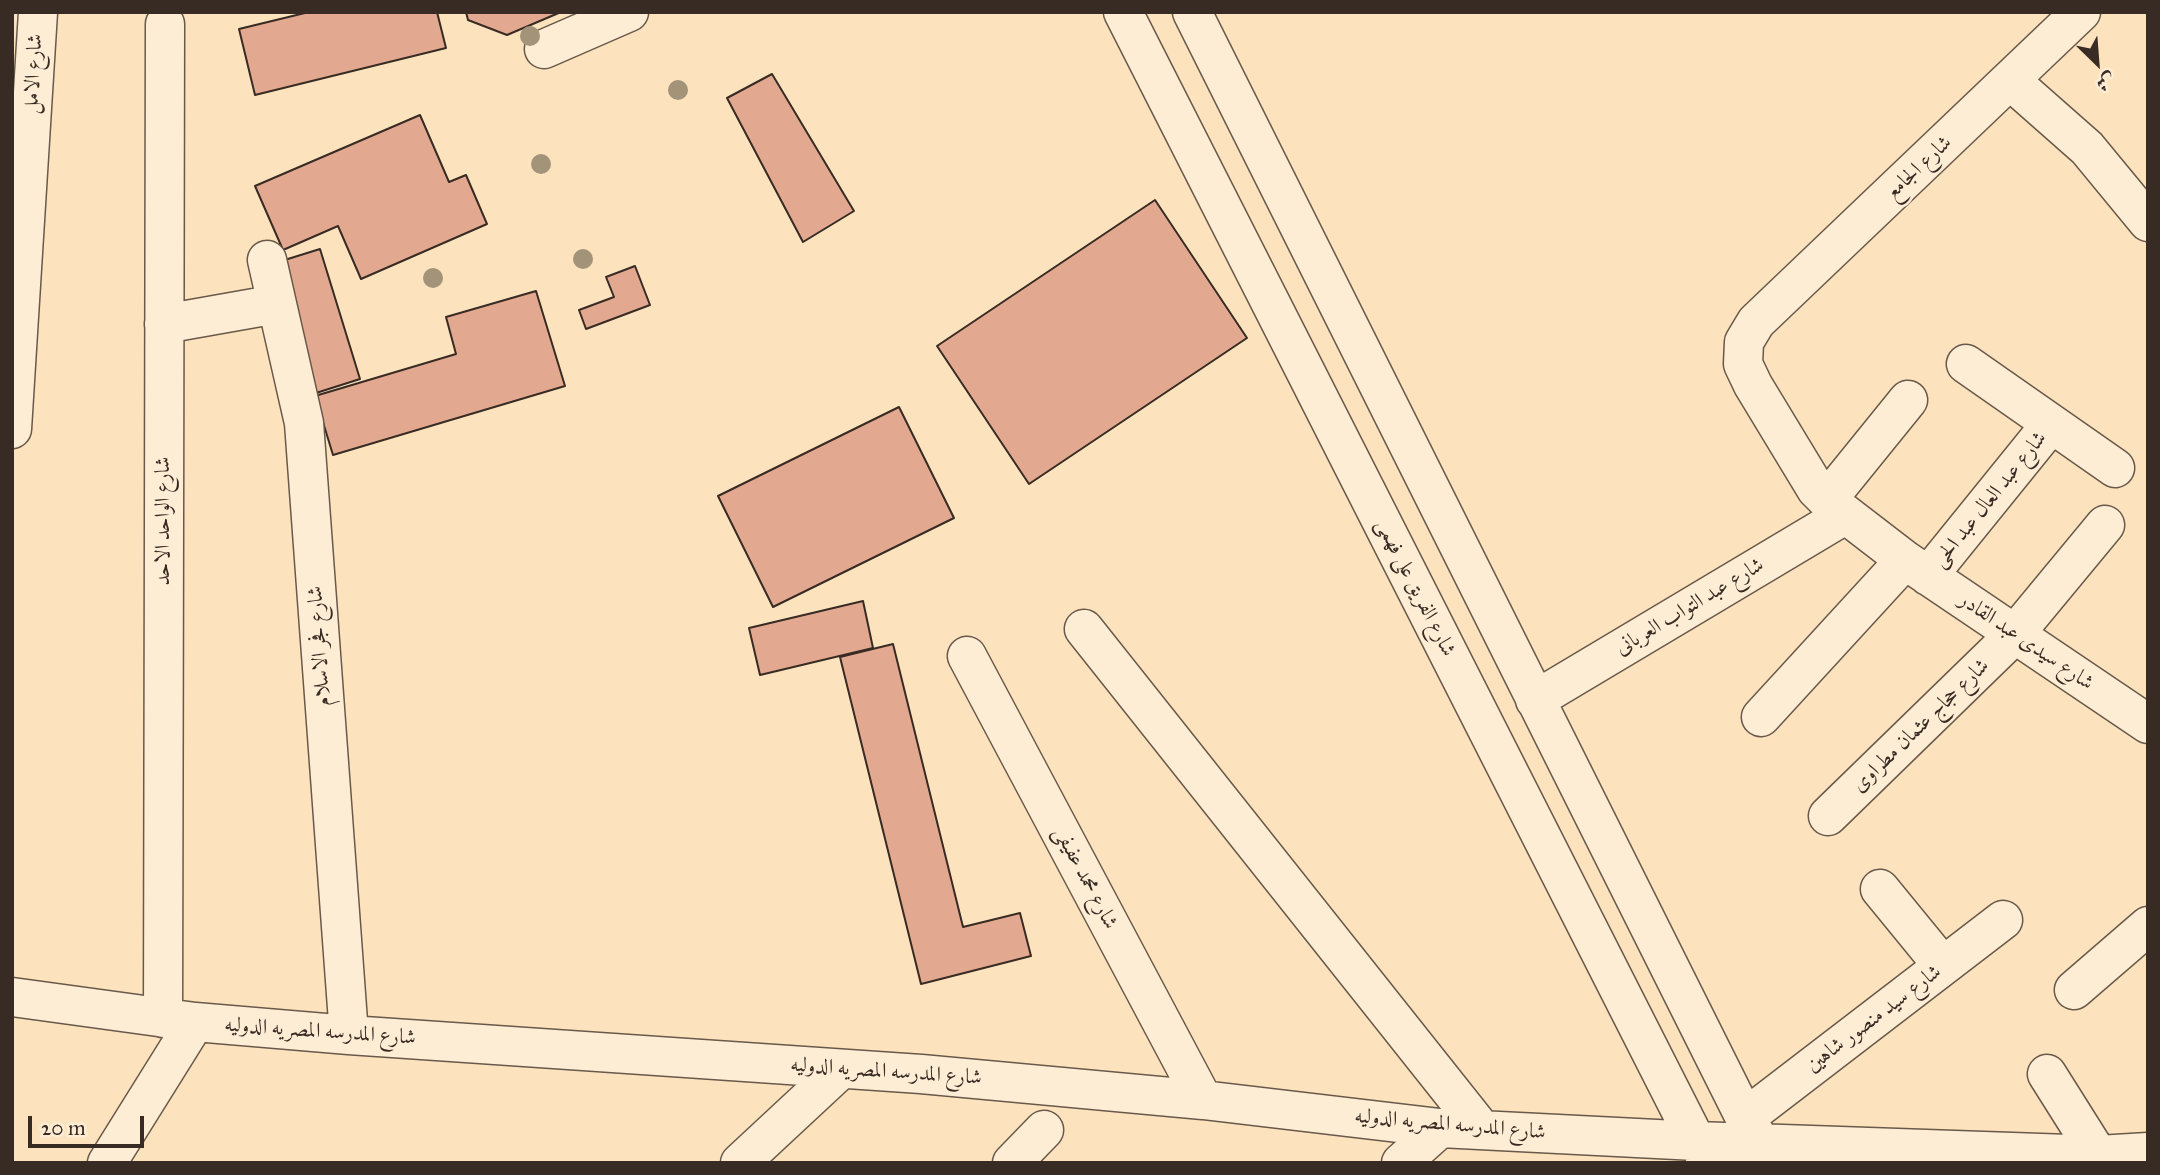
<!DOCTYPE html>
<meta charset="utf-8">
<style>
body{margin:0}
#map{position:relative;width:2160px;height:1175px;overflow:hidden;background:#fce3be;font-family:"IM FELL Great Primer",Amiri,serif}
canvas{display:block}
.frame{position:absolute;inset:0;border:14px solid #382b23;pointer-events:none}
.north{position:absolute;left:2062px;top:28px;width:70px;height:70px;-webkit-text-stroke:5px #fdedd5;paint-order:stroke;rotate:155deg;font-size:19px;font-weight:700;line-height:28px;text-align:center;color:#382b23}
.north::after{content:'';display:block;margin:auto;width:24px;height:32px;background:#382b23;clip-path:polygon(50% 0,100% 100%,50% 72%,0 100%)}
.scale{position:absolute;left:28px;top:1116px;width:116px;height:32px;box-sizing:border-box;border:4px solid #382b23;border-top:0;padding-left:9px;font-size:21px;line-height:24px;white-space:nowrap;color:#382b23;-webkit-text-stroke:5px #fdedd5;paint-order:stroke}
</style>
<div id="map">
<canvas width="2160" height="1175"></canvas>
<div class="frame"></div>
<div class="north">ش</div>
<div class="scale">20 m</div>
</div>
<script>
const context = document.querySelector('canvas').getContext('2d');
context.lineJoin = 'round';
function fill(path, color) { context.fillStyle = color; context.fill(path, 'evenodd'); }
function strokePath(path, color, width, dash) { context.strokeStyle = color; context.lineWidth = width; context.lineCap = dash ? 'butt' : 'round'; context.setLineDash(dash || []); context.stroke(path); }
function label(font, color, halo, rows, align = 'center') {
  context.font = font + ' "IM FELL Great Primer",Amiri,serif'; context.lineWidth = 5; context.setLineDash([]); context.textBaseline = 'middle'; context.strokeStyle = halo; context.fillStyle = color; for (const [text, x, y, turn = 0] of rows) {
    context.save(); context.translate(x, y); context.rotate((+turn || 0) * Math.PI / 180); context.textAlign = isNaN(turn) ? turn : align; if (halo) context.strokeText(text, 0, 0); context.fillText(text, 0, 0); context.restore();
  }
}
const building = new Path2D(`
 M309,12H437L446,48L255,95L239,29Z
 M466,12H561L507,35L468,20Z
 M772,74L854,211L803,242L727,98Z
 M420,115L449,182L466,175L487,224L361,279L338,226L283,250L255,186Z
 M1155,200L1247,338L1029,484L937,346Z
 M320,249L360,379L316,393L275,263Z
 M635,266L650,305L586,329L579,310L614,297L606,277Z
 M536,291L565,386L333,455L315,396L456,354L446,317Z
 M899,407L954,518L773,607L718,496Z
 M863,601L873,648L760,675L749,628Z
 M893,644L963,927L1020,913L1031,956L921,984L840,657Z`);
fill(building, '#e2a990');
strokePath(building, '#382b23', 2);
const minor = new Path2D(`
 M1123,12L1696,1141L1707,1158
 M1192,12L1745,1118L1771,1158
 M2081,12L1756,322L1744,342L1743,364L1753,385L1816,489L1827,500L1905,560L2148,724
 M544,49L629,12
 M2011,81L2087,148L2148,222
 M267,260L304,423L349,1035
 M164,324L277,304
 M1966,364L2115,468
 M12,429L38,12
 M1827,500L1908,400
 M1928,576L2051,424
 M1084,629L1482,1130
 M967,656L1203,1100
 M1535,700L1845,515
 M1761,717L1905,560
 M1828,816L2014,635L2105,525
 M1880,889L1943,966
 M2074,990L2148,926
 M12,997L195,1022L349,1035L921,1074L1203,1100L1440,1128L1696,1141L2098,1155L2148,1152
 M163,1018L165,24
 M2047,1074L2098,1155
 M1745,1118L2003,920
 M107,1163L195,1022
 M740,1163L841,1069
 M1012,1163L1044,1130
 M1401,1163L1440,1128`);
strokePath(minor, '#69594a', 41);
strokePath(minor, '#fdedd5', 38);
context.fillStyle = '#a39378';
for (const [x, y] of [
 [530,36],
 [678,90],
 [541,164],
 [583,259],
 [433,278]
]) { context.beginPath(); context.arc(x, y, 10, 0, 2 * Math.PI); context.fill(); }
label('21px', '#382b23', '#fdedd5', [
 ["شارع الامل",34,74,-87],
 ["شارع الجامع",1919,168,-43],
 ["شارع عبد العال عبد الحى",1990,500,-51],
 ["شارع الواحد الاحد",164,521,-90],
 ["شارع الفريق على فهمى",1415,588,63],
 ["شارع عبد التواب العربانى",1690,607,-31],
 ["شارع سيدى عبد القادر",2026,642,34],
 ["شارع فجر الاسلام",320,646,-94],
 ["شارع حجاج عثمان مطراوى",1921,726,-44],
 ["شارع محمد عفيفى",1085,878,62],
 ["شارع سيد منصور شاهين",1874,1019,-37],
 ["شارع المدرسه المصريه الدوليه",320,1032,4],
 ["شارع المدرسه المصريه الدوليه",886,1072,4],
 ["شارع المدرسه المصريه الدوليه",1450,1125,5]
]);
</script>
